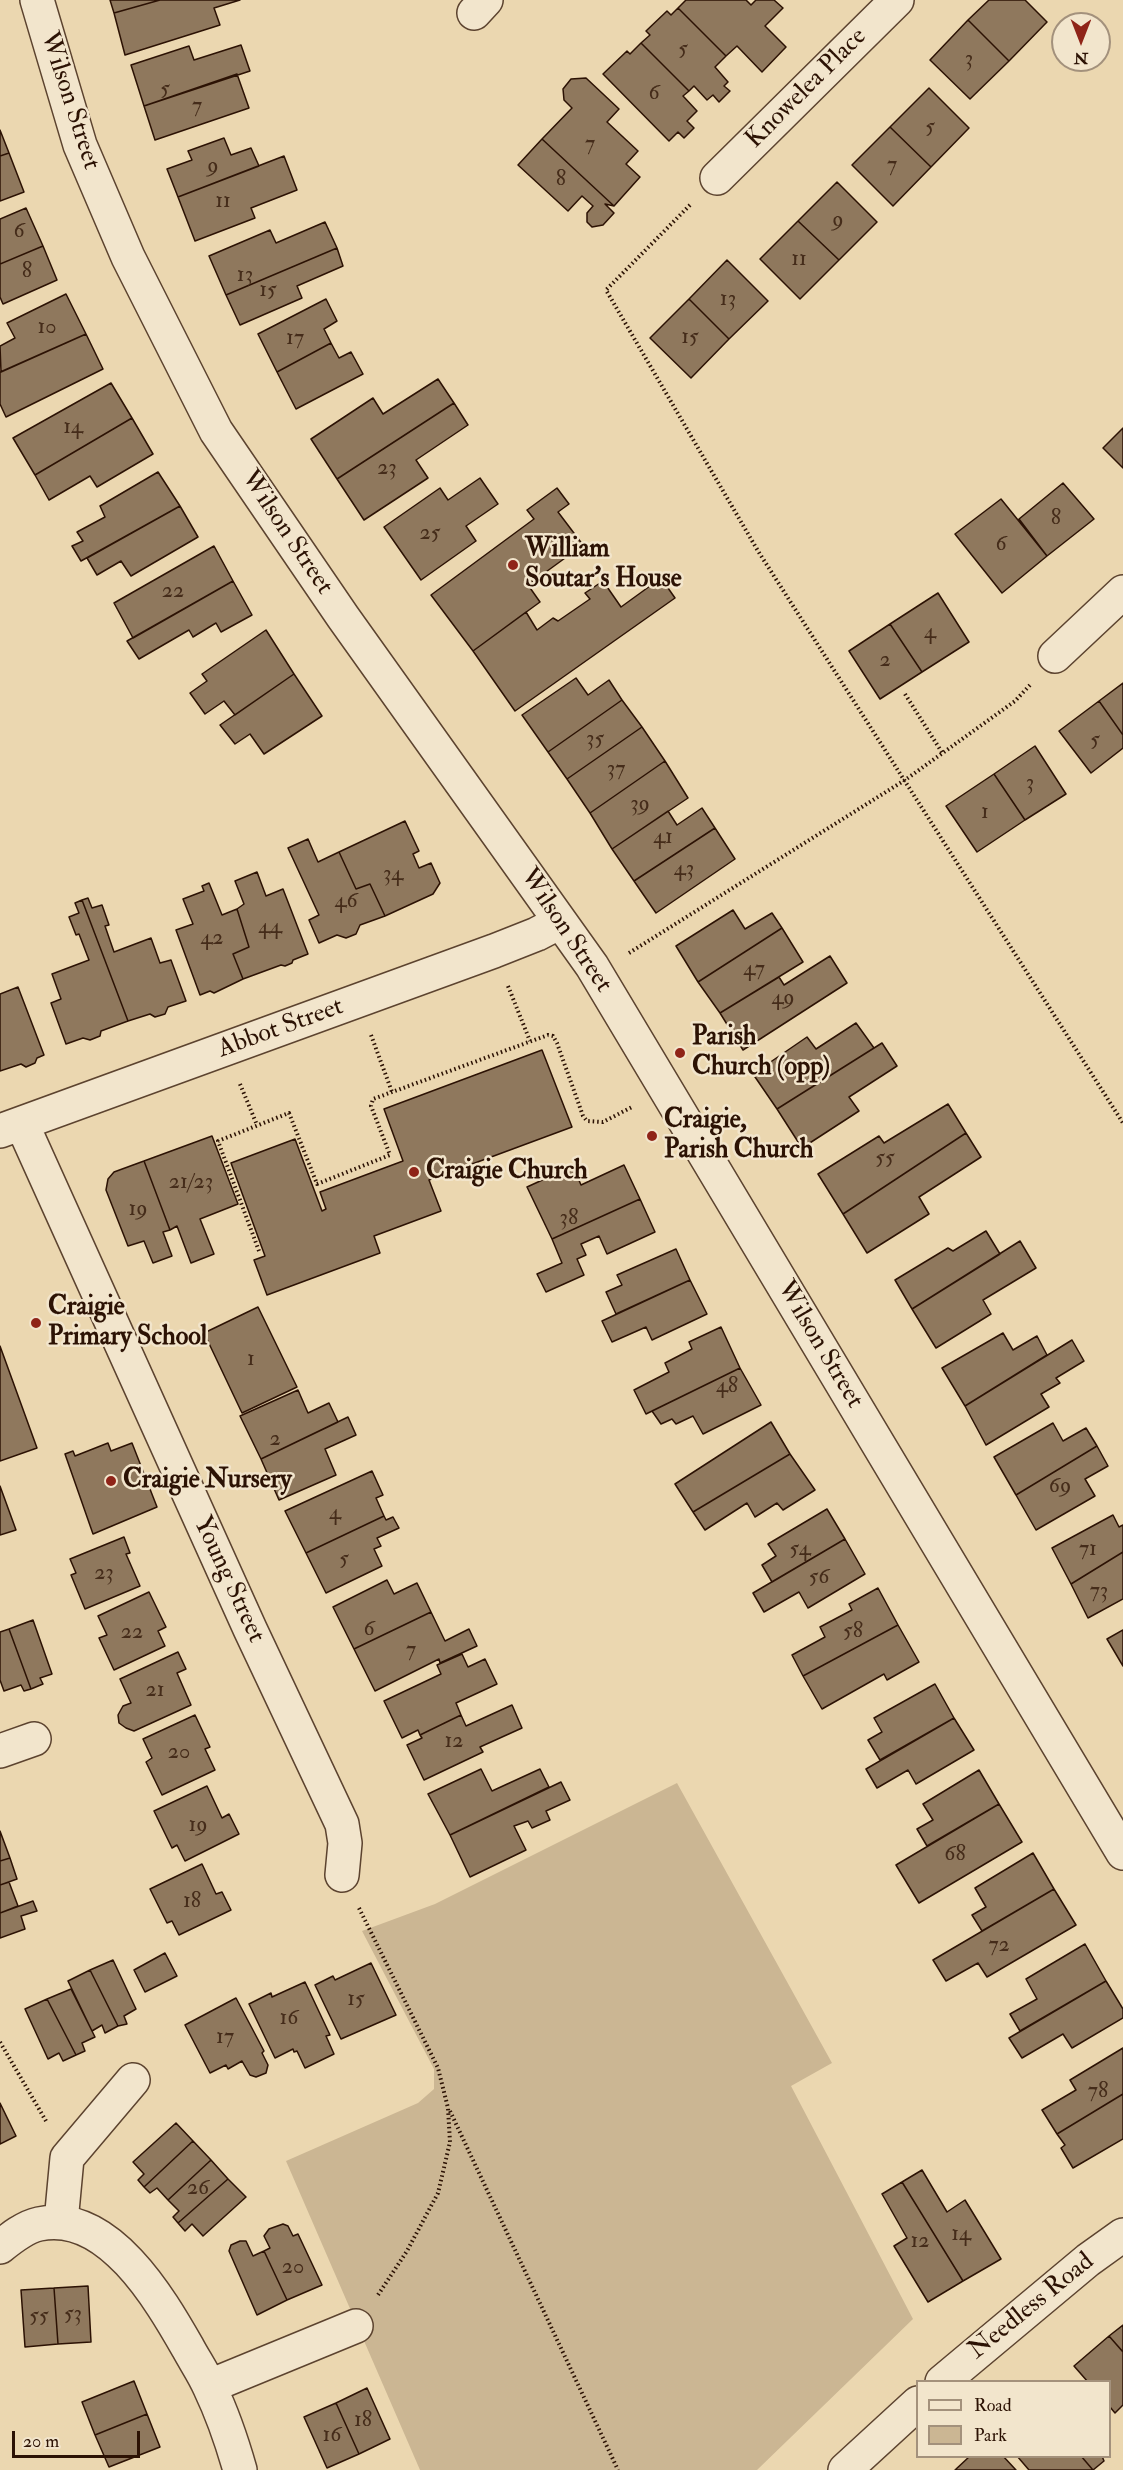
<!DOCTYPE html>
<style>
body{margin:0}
#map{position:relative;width:1123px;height:2470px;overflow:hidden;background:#ebd7b0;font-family:"IM FELL Double Pica",serif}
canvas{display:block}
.legend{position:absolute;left:916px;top:2380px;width:195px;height:78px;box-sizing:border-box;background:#f2e5cc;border:2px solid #a3917c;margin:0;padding:8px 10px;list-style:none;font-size:18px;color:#2c1204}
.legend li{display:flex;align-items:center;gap:12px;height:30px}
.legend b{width:30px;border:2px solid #a3917c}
.north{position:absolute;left:1051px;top:12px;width:60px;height:60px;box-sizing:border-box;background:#f2e5cc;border:2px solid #a3917c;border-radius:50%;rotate:180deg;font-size:16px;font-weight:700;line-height:24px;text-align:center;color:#2c1204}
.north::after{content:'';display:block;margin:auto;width:21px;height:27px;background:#8f2418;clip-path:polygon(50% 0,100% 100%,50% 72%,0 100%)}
.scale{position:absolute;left:12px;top:2431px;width:128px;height:27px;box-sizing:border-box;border:3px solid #2c1204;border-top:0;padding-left:8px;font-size:18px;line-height:21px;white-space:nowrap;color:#2c1204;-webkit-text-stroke:4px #f2e5cc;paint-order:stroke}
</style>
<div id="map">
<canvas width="1123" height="2470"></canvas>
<ul class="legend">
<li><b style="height:8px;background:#f2e5cc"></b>Road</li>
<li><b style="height:16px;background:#cbb693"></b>Park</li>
</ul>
<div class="north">N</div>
<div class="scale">20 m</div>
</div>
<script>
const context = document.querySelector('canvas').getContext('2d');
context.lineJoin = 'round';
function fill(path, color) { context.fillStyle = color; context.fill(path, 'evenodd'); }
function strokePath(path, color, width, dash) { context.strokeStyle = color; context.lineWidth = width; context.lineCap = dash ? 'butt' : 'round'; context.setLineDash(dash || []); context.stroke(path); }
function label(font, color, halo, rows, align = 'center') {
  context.font = font + ' "IM FELL Double Pica",serif'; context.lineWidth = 5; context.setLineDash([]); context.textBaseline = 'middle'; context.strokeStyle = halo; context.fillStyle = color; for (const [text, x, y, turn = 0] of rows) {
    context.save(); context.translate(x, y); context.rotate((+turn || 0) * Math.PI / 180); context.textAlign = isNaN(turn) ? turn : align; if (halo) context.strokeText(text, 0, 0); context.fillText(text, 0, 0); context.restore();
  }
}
fill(new Path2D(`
 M677,1783L832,2063L791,2086L913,2319L757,2470H420L286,2161L418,2103L434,2089V2069L362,1931L435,1904Z`), '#cbb693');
const building = new Path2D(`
 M110,0H160L114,13Z
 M160,0H240L214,8L220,25L125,55L114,13Z
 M686,0H746L751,5L756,0H774L783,8L765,26L786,47L762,72L737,46L726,56L678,8Z
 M989,0H1025L1047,22L1009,61L968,20Z
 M678,8L726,56L715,67L728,82L724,86L730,91L719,102L713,95L707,100L694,86L689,91L641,43L650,35L646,31L667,11L671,15Z
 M968,20L1009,61L970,99L930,60Z
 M641,43L689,91L683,96L697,111L687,121L694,128L684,138L678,132L669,141L603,74L627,51L630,54Z
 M241,45L250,71L144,106L131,65L189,46L194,60Z
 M237,74L249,108L155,140L144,106Z
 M586,78L619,109L607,122L638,151L626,164L640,177L614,206L542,139L572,108L564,100L563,89L571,79Z
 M929,88L969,128L931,167L890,127Z
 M890,127L931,167L893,206L852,165Z
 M0,130L9,153L0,156Z
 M224,138L231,155L251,148L259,166L178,197L167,169L192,160L188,151Z
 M542,139L614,206L605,204L614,213L603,225L592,227L587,222V213L593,206L582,196L568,211L518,165Z
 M9,153L24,192L0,201V156Z
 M284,156L297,190L251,208L255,218L195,241L178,197Z
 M837,182L877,222L839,260L798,221Z
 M26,208L43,246L0,264V219Z
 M798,221L839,260L800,299L760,259Z
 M325,222L337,248L226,295L209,256L270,230L276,243Z
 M43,246L57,280L3,304L0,297V264Z
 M337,248L343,266L297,286L302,298L240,325L226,295Z
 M727,260L768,301L729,339L689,299Z
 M66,294L86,334L1,372L0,346L15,338L7,323Z
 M326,299L337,321L324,329L331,343L277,372L258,334Z
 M689,299L729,339L691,378L650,338Z
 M86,334L103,369L6,417L0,404V372Z
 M331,343L339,358L351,352L363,374L296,409L277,372Z
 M438,379L454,403L337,479L311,439L373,398L383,414Z
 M111,383L132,418L35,475L13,438Z
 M454,403L468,425L416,460L428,478L364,520L337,479Z
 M132,418L153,454L97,487L90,476L49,500L35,475Z
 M1123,428V468L1103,448Z
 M158,472L180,506L81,561L72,546L83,541L77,532L105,517L100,506Z
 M480,478L498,504L466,526L476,541L421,580L384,527L440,488L448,500Z
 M1063,483L1094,519L1047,556L1019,519Z
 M557,488L569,504L558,512L583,545L528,585L540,602L473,651L431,595L534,519L527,510Z
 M1001,499L1047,556L1002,593L955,534Z
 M180,506L198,537L131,576L121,561L97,575L87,558Z
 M214,546L233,581L133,638L114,603Z
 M661,578L675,598L515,711L473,651L526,612L537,630L553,618L558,621L590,599L585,593L603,581L621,607Z
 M233,581L252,615L221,632L216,623L193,637L189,630L139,659L127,641Z
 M938,593L969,642L922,672L890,624Z
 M890,624L922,672L880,699L849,651Z
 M266,630L294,674L235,715L224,701L205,714L190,693L207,681L202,674Z
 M294,674L322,716L264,754L250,734L235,744L220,725Z
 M576,678L588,695L609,680L622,700L548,752L522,715Z
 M1123,683V735L1099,701Z
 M622,700L642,727L567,779L548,752Z
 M1099,701L1123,735V748L1091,773L1059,731Z
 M642,727L665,761L590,813L567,779Z
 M1035,746L1066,794L1025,820L994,774Z
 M665,761L688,798L612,849L590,813Z
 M994,774L1025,820L977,852L946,806Z
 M702,808L715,828L634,881L612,849L668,811L677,825Z
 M405,821L419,851L413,854L419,868L431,863L440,883L433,894L385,916L370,884L356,889L339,852Z
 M715,828L735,859L656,913L634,881Z
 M308,839L318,862L339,852L356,889L370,884L385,916L360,925L356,934L346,938L337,935L319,943L309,920L319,915L288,848Z
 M257,872L266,896L283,889L308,954L293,960L292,963L285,966L281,965L243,979L233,954L249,947L237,909L244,904L235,881Z
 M209,883L222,915L237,909L249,947L233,954L243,979L214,993L210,991L200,995L176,930L193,924L183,899L204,891L202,886Z
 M88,898L92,908L102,905L109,925L105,926L114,952L151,938L160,963L171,960L186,1001L168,1007L165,1014L155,1017L150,1014L128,1021L82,900Z
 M82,900L128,1021L101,1031L100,1036L90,1040L83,1038L66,1044L51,1003L61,999L52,974L89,960L79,934L76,935L69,917L79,913L75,903Z
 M733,910L745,929L772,913L782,928L698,982L676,946Z
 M782,928L803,962L720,1013L698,982Z
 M830,956L847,983L743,1050L720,1013L779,977L784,985Z
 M18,987L44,1055L37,1058L35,1063L26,1067L21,1064L0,1071V994Z
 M856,1023L874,1048L777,1109L753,1074L807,1037L816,1049Z
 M882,1043L897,1066L849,1097L859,1111L802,1148L777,1109Z
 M542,1050L572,1127L429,1180L441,1211L374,1236L380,1253L267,1295L254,1260L265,1256L231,1163L295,1139L322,1211L326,1209L320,1192L403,1161L384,1109Z
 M948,1104L966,1133L843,1214L818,1174L879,1136L884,1143Z
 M966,1133L981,1157L919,1197L929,1214L867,1253L843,1214Z
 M212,1136L238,1204L200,1219L214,1254L191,1263L177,1226L170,1230L144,1161Z
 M144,1161L170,1230L163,1232L172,1256L153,1263L144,1241L128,1246L106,1190L108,1179L114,1172Z
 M624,1165L640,1199L552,1239L527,1187L573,1166L581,1185Z
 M640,1199L655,1232L607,1254L599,1236L581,1244L586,1255L577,1259L584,1275L546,1292L537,1274L562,1263L552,1239Z
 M986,1231L1000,1254L912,1309L895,1280L948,1248L953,1251Z
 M1020,1241L1036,1268L983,1300L991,1314L936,1348L912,1309Z
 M676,1249L690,1280L616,1314L606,1292L622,1285L617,1275Z
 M690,1280L707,1314L652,1340L646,1327L612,1342L602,1321Z
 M258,1307L297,1387L242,1413L204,1333Z
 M721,1327L740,1368L646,1414L634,1390L669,1372L665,1363L692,1349L689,1342Z
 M1003,1333L1013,1350L1037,1336L1047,1355L965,1406L942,1368Z
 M1072,1340L1084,1361L1056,1378L1060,1383L1041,1394L1049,1407L986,1445L965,1406Z
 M0,1346L37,1448L0,1461Z
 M740,1368L761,1405L703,1434L693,1416L676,1424L672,1419L661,1424L652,1411Z
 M298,1390L308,1413L329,1403L338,1422L261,1459L240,1416Z
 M348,1417L356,1435L325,1449L336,1475L279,1500L261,1459Z
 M771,1422L790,1454L693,1512L675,1484Z
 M1053,1423L1063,1441L1086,1428L1097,1446L1016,1495L994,1457Z
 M108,1443L111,1451L132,1443L157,1507L93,1534L65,1454L73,1451L75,1456Z
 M1097,1446L1108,1466L1085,1479L1095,1496L1036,1530L1016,1495Z
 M790,1454L815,1490L783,1510L777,1503L755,1517L747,1503L705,1530L693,1512Z
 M372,1471L383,1495L376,1498L384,1516L306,1553L285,1511Z
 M0,1486L16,1530L0,1535Z
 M827,1509L845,1539L772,1582L762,1565L776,1556L768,1544Z
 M1113,1515L1119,1527L1123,1525V1552L1071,1584L1052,1548Z
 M384,1516L386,1520L393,1517L399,1528L377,1538L381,1546L374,1549L382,1566L326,1593L306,1553Z
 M124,1537L130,1553L126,1554L140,1586L85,1609L71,1575L76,1573L70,1559Z
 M845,1539L865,1574L808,1608L799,1592L764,1612L753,1593Z
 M1123,1552V1599L1088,1618L1071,1584Z
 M387,1580L394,1594L417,1583L431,1612L354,1649L333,1607Z
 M878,1588L898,1625L803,1676L792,1655L825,1637L820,1627L852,1610L849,1604Z
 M149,1592L166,1627L158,1631L165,1646L114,1670L99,1638L107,1635L98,1616Z
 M431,1612L445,1641L469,1629L477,1646L440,1663L439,1659L375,1691L354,1649Z
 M33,1620L52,1674L40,1678L43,1684L31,1689L9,1629Z
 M898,1625L919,1662L887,1680L884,1674L822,1709L803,1676Z
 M9,1629L31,1689L24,1691L21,1685L4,1691L0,1680V1632Z
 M1123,1630V1666L1107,1639Z
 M178,1652L186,1669L177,1673L191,1705L134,1731L126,1728L119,1723L118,1715L123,1706L131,1703L120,1679Z
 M462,1654L468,1667L485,1659L497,1684L456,1703L461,1715L420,1735L418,1730L402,1738L384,1701L441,1674L437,1665Z
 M935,1684L954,1718L880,1760L868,1740L882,1732L874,1718Z
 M512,1705L522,1728L480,1747L483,1752L424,1780L407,1745L422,1738L420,1735L461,1715L466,1726Z
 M195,1715L210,1747L205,1749L215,1770L162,1795L146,1762L152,1758L143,1739Z
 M954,1718L974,1750L916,1784L908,1770L877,1788L866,1769Z
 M481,1769L492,1791L540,1769L549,1787L450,1835L428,1794Z
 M979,1770L999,1804L927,1846L917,1829L933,1820L923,1804Z
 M561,1782L570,1800L546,1811L550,1820L532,1828L528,1821L514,1826L526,1850L470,1877L450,1835Z
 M207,1786L222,1818L229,1814L239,1834L185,1861L177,1845L172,1848L154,1811Z
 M999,1804L1022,1842L919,1903L896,1865Z
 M0,1831L10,1858L0,1861Z
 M1033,1853L1054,1889L982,1931L972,1915L986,1907L975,1888Z
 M10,1858L17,1879L0,1885V1861Z
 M202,1864L216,1894L222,1892L231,1910L179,1935L172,1921L167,1923L150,1889Z
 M9,1882L18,1906L0,1913V1885Z
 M1054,1889L1076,1925L987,1977L978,1963L946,1981L933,1960Z
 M33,1901L37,1911L21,1916L25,1929L0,1938V1913Z
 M1085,1944L1106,1981L1020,2031L1010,2014L1037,1999L1026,1979Z
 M165,1953L177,1976L145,1992L134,1970Z
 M113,1960L136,2009L124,2016L127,2024L118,2026L90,1970Z
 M371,1963L396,2015L341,2039L315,1985L333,1976L335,1980Z
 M90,1970L118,2026L105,2033L102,2025L92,2031L68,1981Z
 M1106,1981L1123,2009V2018L1072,2048L1063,2034L1022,2058L1009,2038Z
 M305,1982L330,2035L326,2036L334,2054L305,2068L297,2051L294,2052L293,2049L275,2058L249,2004L271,1993L272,1997Z
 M71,1989L95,2037L82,2043L85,2051L76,2055L47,1999Z
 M236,1998L264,2051L262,2053L268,2065L266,2073L256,2077L250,2075L242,2061L228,2069L226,2065L210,2073L185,2025Z
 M47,1999L76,2055L63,2061L59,2053L48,2059L25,2009Z
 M1123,2048V2094L1057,2134L1042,2110L1076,2090L1070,2080Z
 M1123,2094V2139L1073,2168L1061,2148L1065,2145L1057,2134Z
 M0,2103L16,2136L0,2144Z
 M176,2123L193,2141L144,2187L138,2180L144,2174L133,2162Z
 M193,2141L211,2160L168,2200L157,2188L150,2193L144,2187Z
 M211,2160L228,2179L178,2223L173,2217L179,2211L168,2200Z
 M922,2170L947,2212L965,2200L1001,2259L963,2281L902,2182Z
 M228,2179L246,2197L203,2236L192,2224L185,2231L178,2223Z
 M902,2182L963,2281L928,2302L894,2246L907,2238L882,2194Z
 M283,2224L288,2226L293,2236L298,2234L322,2285L287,2300L264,2251L270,2248L264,2236L269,2229Z
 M240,2241H246L253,2256L264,2251L287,2300L257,2315L229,2251L231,2245Z
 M88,2286L91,2342L58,2344L54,2288Z
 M54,2288L58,2344L25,2347L21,2290Z
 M1123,2325V2352L1109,2336Z
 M1109,2336L1123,2352V2405L1115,2413L1110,2407V2382H1088L1074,2366Z
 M134,2381L147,2414L95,2435L82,2402Z
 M367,2388L390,2439L359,2454L336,2403Z
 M336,2403L359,2454L327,2468L304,2417Z
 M147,2414L160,2447L109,2467L95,2435Z
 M970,2456H1003L1016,2470H955Z
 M1017,2456H1081L1093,2470H1029Z
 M1081,2456H1102L1104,2461L1093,2470Z`);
fill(building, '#8f785d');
strokePath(building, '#2c1204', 1.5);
const minor = new Path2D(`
 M37,0L80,145L128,257L216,431L343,617L592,966L1123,1853
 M474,13L486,0
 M717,178L897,0
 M1055,656L1123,592
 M22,1124L250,1629L342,1824L345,1843L342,1875
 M0,1131L494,951L537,934L560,922
 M0,1751L34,1739
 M61,2222L67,2158L133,2080
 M0,2247C11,2238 25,2227 39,2224C108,2209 160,2299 188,2348C195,2361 204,2374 210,2388C223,2415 232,2442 240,2470
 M942,2382L1088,2260L1123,2235
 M210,2386L356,2326
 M845,2470L918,2403`);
strokePath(minor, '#5c432f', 36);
strokePath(new Path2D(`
 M690,205L606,290L758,551L1123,1123
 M905,694L943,754
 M629,953L905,780L1015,701L1031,684
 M508,986L530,1041
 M371,1035L392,1092
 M240,1084L257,1125
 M259,1251L218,1141L289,1113L317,1184L390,1155L371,1106L373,1099L548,1035L553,1036L557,1043L583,1116L587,1121L603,1122L632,1107
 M359,1908L438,2068L448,2108L450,2142L438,2193L407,2251L378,2295
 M0,2042L46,2121
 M450,2111L618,2470`), '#2c1204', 4, [1.5, 3]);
strokePath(minor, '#f2e5cc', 33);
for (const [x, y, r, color] of [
 [513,565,6,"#8f2418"],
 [680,1053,6,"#8f2418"],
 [652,1136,6,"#8f2418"],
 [414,1172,6,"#8f2418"],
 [36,1323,6,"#8f2418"],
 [111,1481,6,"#8f2418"]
]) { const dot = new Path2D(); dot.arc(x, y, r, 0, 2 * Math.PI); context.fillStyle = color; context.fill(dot); strokePath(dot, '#f2e5cc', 2); }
label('22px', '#452c1a', null, [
 ["5",683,50],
 ["3",969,60],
 ["5",165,90],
 ["6",654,94],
 ["7",197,107],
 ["5",930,128],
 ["7",590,145],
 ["7",892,166],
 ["9",213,167],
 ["8",561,180],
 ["11",223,202],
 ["9",838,221],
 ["6",19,232],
 ["11",799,260],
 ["8",27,272],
 ["13",245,276],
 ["15",268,291],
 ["13",728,300],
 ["10",47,328],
 ["15",690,338],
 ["17",295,339],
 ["14",73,428],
 ["23",387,469],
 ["8",1056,519],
 ["25",430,534],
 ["6",1001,545],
 ["22",173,592],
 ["4",930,633],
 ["2",885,661],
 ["35",595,740],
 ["5",1095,741],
 ["37",616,770],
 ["3",1030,784],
 ["39",640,805],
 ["1",985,813],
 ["41",663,838],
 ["43",684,870],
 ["34",393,875],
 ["46",346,902],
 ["44",270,928],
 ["42",212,939],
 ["47",754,970],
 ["49",783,999],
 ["55",885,1159],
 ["21/23",191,1183],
 ["19",138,1210],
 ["38",569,1219],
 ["1",251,1360],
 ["48",727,1387],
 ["2",275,1440],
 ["69",1060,1487],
 ["4",335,1514],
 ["54",800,1550],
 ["71",1088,1550],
 ["5",344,1560],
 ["23",104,1574],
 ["56",819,1578],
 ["73",1099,1592],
 ["6",369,1630],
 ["58",853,1632],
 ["22",132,1633],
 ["7",411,1651],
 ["21",155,1691],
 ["12",454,1742],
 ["20",179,1753],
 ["19",198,1826],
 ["68",955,1855],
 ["18",192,1902],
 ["72",999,1946],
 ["15",356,2000],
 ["16",289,2019],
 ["17",225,2038],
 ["78",1098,2092],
 ["26",198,2189],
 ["14",961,2235],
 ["12",920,2242],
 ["20",293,2268],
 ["53",73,2315],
 ["55",39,2317],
 ["18",363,2421],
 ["16",332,2436]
]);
label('26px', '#2c1204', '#f2e5cc', [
 ["Knowelea Place",807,89,-45],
 ["Wilson Street",69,101,72],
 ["Wilson Street",286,533,56],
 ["Wilson Street",565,931,56],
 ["Abbot Street",281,1029,-20],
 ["Wilson Street",819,1345,59],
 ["Young Street",228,1580,65],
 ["Needless Road",1032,2307,-39]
]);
label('bold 26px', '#2c1204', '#f2e5cc', [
 ["William",525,550],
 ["Soutar's House",525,580],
 ["Parish",692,1038],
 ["Church (opp)",692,1068],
 ["Craigie,",664,1121],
 ["Parish Church",664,1151],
 ["Craigie Church",426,1172],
 ["Craigie",48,1308],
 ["Primary School",48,1338],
 ["Craigie Nursery",123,1481]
], 'left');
</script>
